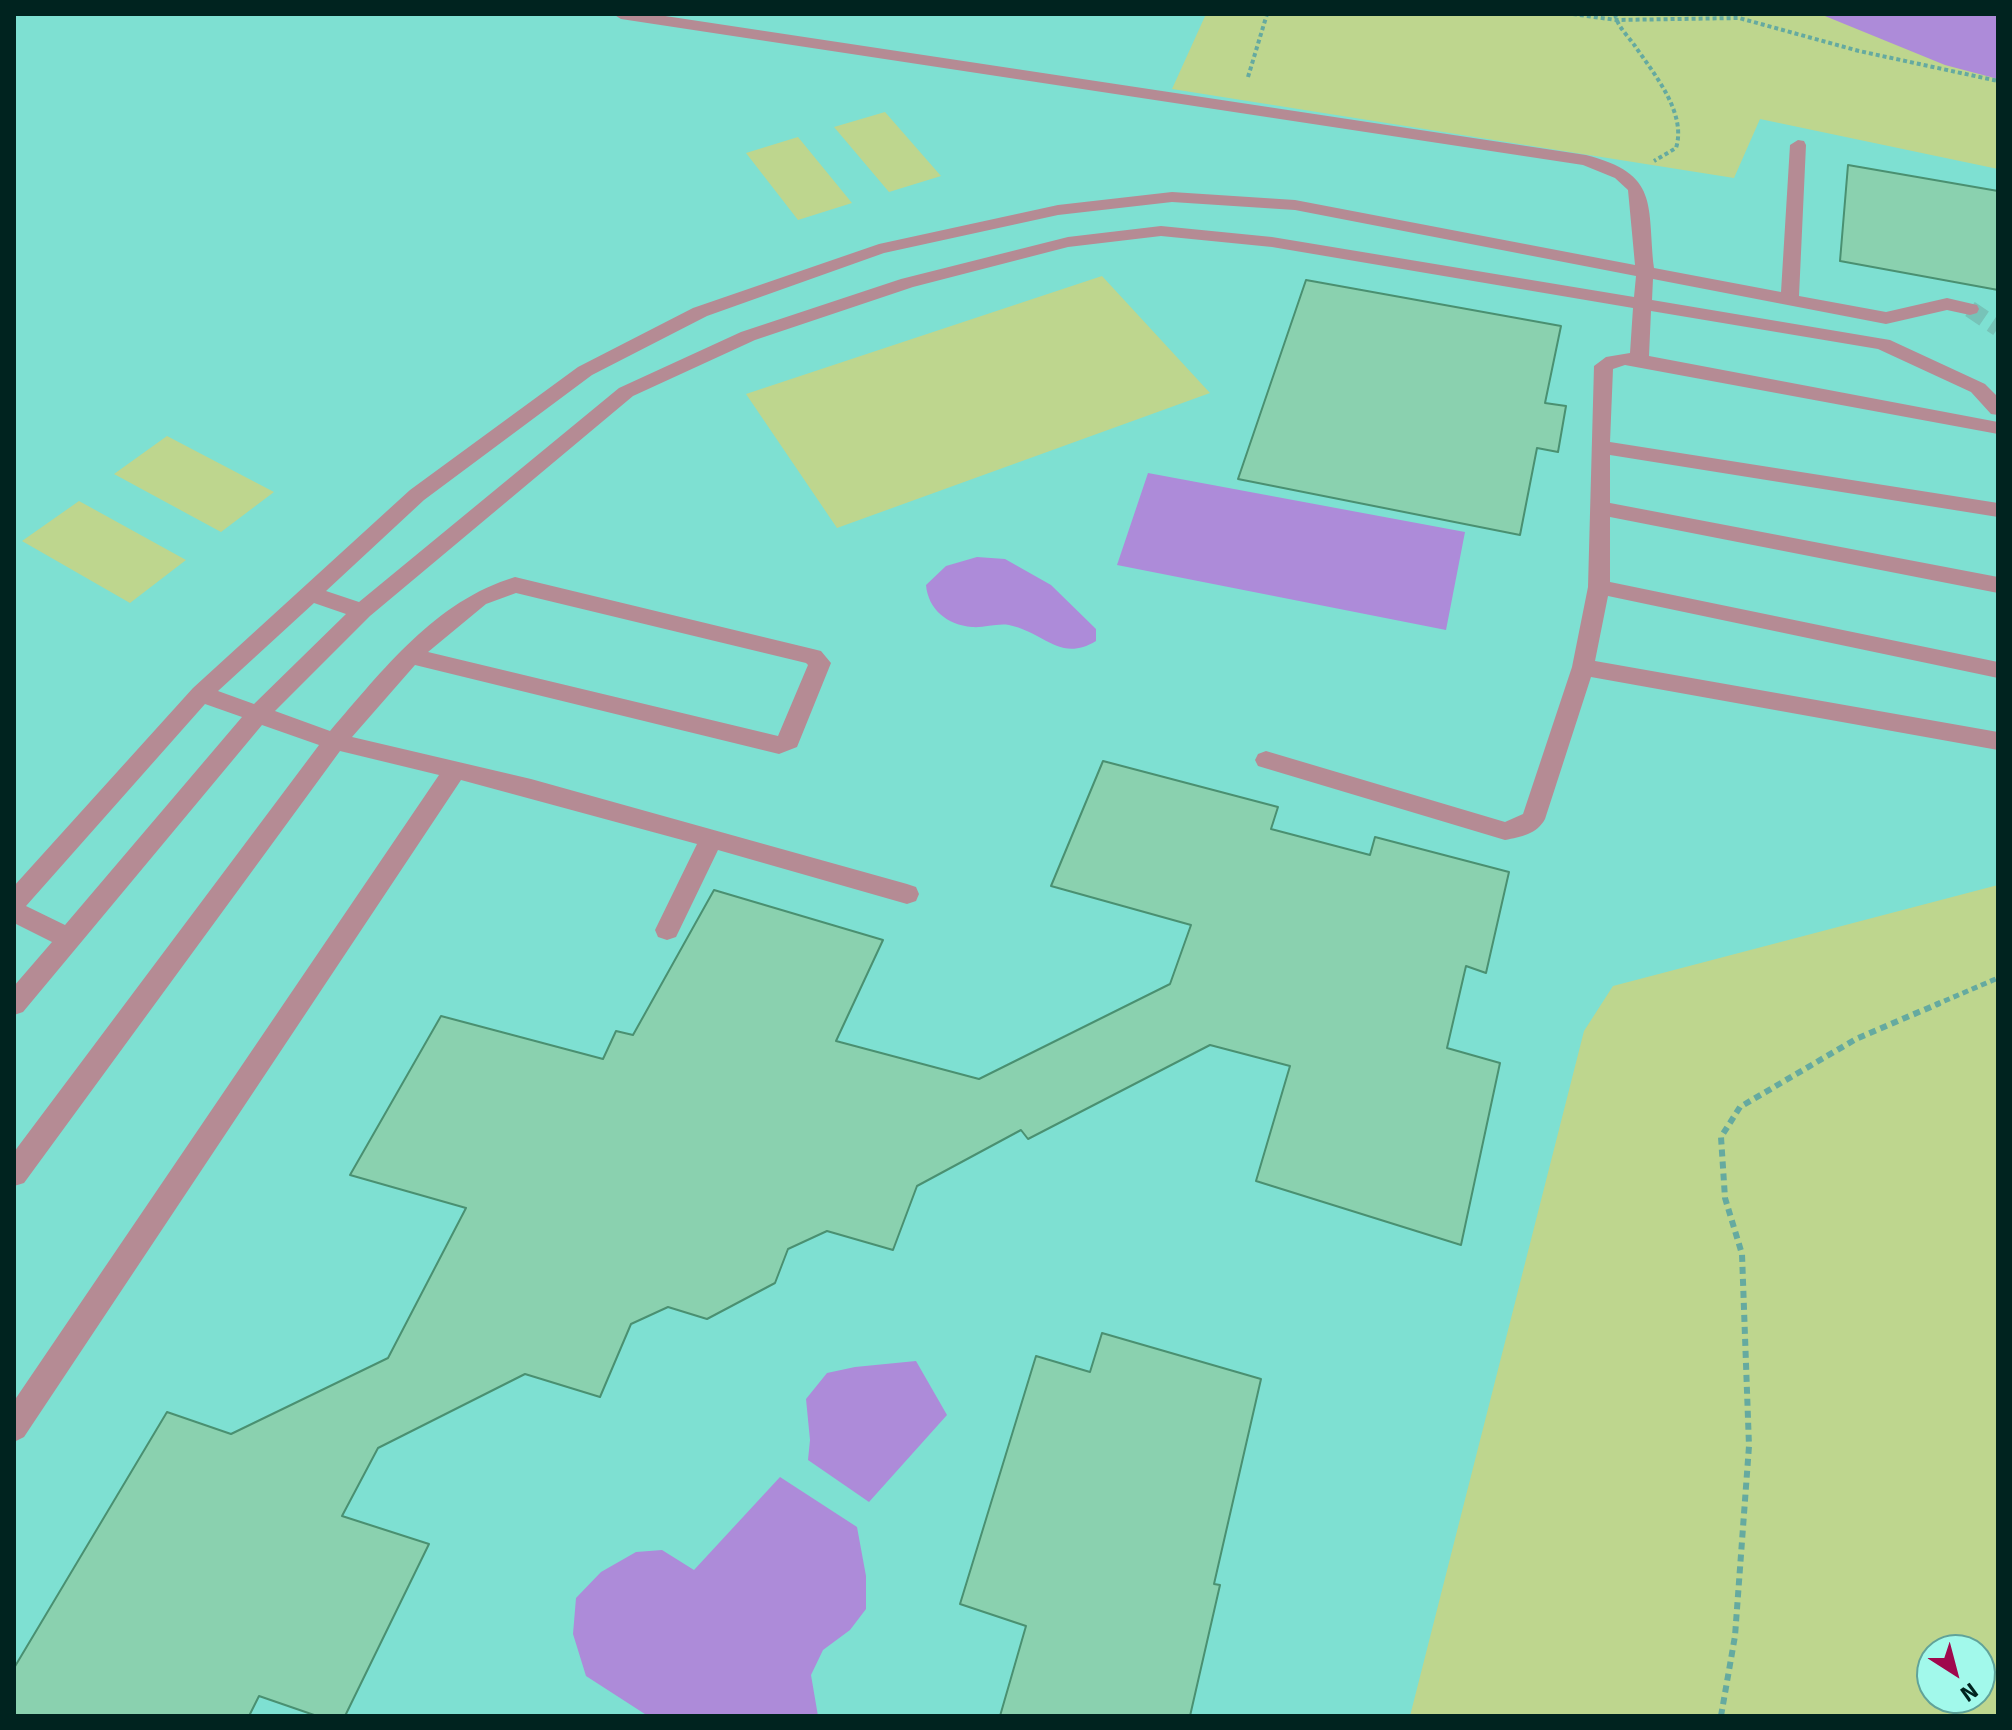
<!DOCTYPE html>
<style>
body{margin:0}
#map{position:relative;width:2012px;height:1730px;overflow:hidden;background:#95ebde;font-family:Signika,sans-serif}
canvas{display:block}
.frame{position:absolute;inset:0;border:16px solid #00231f;pointer-events:none}
.north{position:absolute;left:1916px;top:1634px;width:80px;height:80px;box-sizing:border-box;background:#a2f9eb;border:2px solid #61a399;border-radius:50%;rotate:144deg;font-size:22px;font-weight:700;line-height:32px;text-align:center;color:#00231f}
.north::after{content:'';display:block;margin:auto;width:28px;height:36px;background:#a0084d;clip-path:polygon(50% 0,100% 100%,50% 72%,0 100%)}
</style>
<div id="map">
<canvas width="2012" height="1730"></canvas>
<div class="frame"></div>
<div class="north">N</div>
</div>
<script>
const context = document.querySelector('canvas').getContext('2d');
context.lineJoin = 'round';
function fill(path, color) { context.fillStyle = color; context.fill(path, 'evenodd'); }
function strokePath(path, color, width, dash) { context.strokeStyle = color; context.lineWidth = width; context.lineCap = dash ? 'butt' : 'round'; context.setLineDash(dash || []); context.stroke(path); }
fill(new Path2D(`
 M14,14H1998V1716H14ZM1932,1650H1980V1698H1932Z`), '#7ee0d2');
fill(new Path2D(`
 M1206,14H1998V169L1760,119L1734,178L1172,89Z
 M885,112L941,176L889,192L834,127Z
 M798,137L852,203L798,220L746,153Z
 M1102,276L1210,393L837,528L746,394Z
 M167,436L274,492L221,532L114,474Z
 M79,501L186,560L130,603L22,541Z
 M1998,885V1716H1410L1584,1031L1613,986ZM1980,1650V1698H1932V1650Z`), '#bed68e');
fill(new Path2D(`
 M1820,14H1998V79L1945,65Z
 M1148,473L1465,532L1446,630L1117,565Z
 M977,557L1005,559L1051,585L1096,629V641C1060,663 1044,632 1009,625C997,623 984,628 972,627C947,625 928,609 926,585L946,566Z
 M916,1361L947,1415L869,1502L808,1460L810,1440L806,1399L827,1373L855,1367Z
 M780,1477L857,1527L866,1576V1609L850,1630L823,1650L811,1675L818,1716H648L586,1676L573,1634L576,1598L601,1572L636,1552L662,1550L694,1570Z`), '#ad8bd9');
const building = new Path2D(`
 M1848,165L1998,191V290L1840,261Z
 M1306,280L1561,326L1545,403L1566,406L1558,452L1537,448L1520,535L1238,479Z
 M1103,761L1278,807L1271,829L1370,855L1375,837L1509,872L1486,973L1466,966L1447,1048L1500,1063L1461,1245L1256,1181L1290,1066L1210,1045L1028,1139L1021,1130L917,1186L893,1250L827,1231L788,1249L775,1283L707,1319L668,1307L631,1324L600,1397L525,1374L378,1448L342,1516L429,1544L345,1716H317L259,1696L249,1716H14V1668L167,1412L231,1434L388,1358L466,1208L350,1175L441,1016L603,1059L616,1031L633,1035L714,890L883,940L836,1041L979,1079L1170,984L1191,925L1051,886Z
 M1102,1333L1261,1379L1214,1584L1220,1585L1190,1716H1000L1026,1626L960,1604L1036,1356L1090,1372Z`);
fill(building, '#8ad1af');
strokePath(building, '#4a9071', 2);
strokePath(new Path2D(`
 M1970,309L1998,328`), '#77c3b8', 17, [17, 9]);
strokePath(new Path2D(`
 M1573,14L1616,20L1739,18L1859,51L1998,81
 M1615,14C1617,26 1628,36 1635,46C1654,74 1687,113 1676,148L1654,161
 M1248,77L1267,14`), '#65aaa0', 4, [4, 3]);
strokePath(new Path2D(`
 M1935,1005L1998,978`), '#65aaa0', 5, [6, 4]);
strokePath(new Path2D(`
 M1721,1716L1735,1636L1749,1446L1742,1254L1725,1198L1721,1137L1740,1107L1856,1039L1940,1003`), '#65aaa0', 6, [7, 5]);
fill(new Path2D(`
 M613,14H652L1586,155C1660,174 1647,204 1654,268L1781,292L1790,145L1798,140L1804,141L1806,145L1799,296L1886,312L1947,298L1977,305L1979,309L1977,313L1970,315L1947,310L1886,324L1653,279L1652,300L1890,340L1985,384L1998,397V415L1991,414L1971,392L1878,349L1651,311L1649,356L1998,422V434L1625,365L1613,369L1610,442L1998,503V517L1610,455V503L1998,577V593L1610,517V582L1998,662V678L1608,596L1595,661L1998,732V750L1591,677L1545,819C1537,834 1521,837 1505,840L1258,766L1255,760L1258,754L1266,751L1505,822L1523,814L1572,667L1588,587L1594,366L1606,357L1630,353L1633,308L1272,247L1161,236L1068,247L913,287L755,340L633,396L370,616L275,711L330,731C383,670 435,601 515,577L813,649L821,651L831,663L797,747L779,754L415,665L352,737L531,779L907,884L916,887L919,894L916,901L907,904L718,850L676,937L667,940L658,937L655,930L697,844L461,780L24,1437L14,1442V1401L439,775L340,751L24,1183L14,1186V1152L319,745L262,725L23,1012L14,1015V986L52,942L14,923V886L193,688L410,490L578,367L693,308L879,244L1058,205L1172,192L1295,200L1635,265L1628,190L1615,178L1583,165L621,19ZM1172,202L1295,210L1636,276L1634,297L1272,237L1161,226L1068,237L901,279L741,332L619,388L359,602L326,591L424,500L592,375L707,316L884,253L1058,215ZM516,593L806,663L808,665L778,736L428,652L486,604ZM314,603L346,614L254,704L218,691ZM205,704L242,717L65,925L26,906Z`), '#b58b94');
</script>
